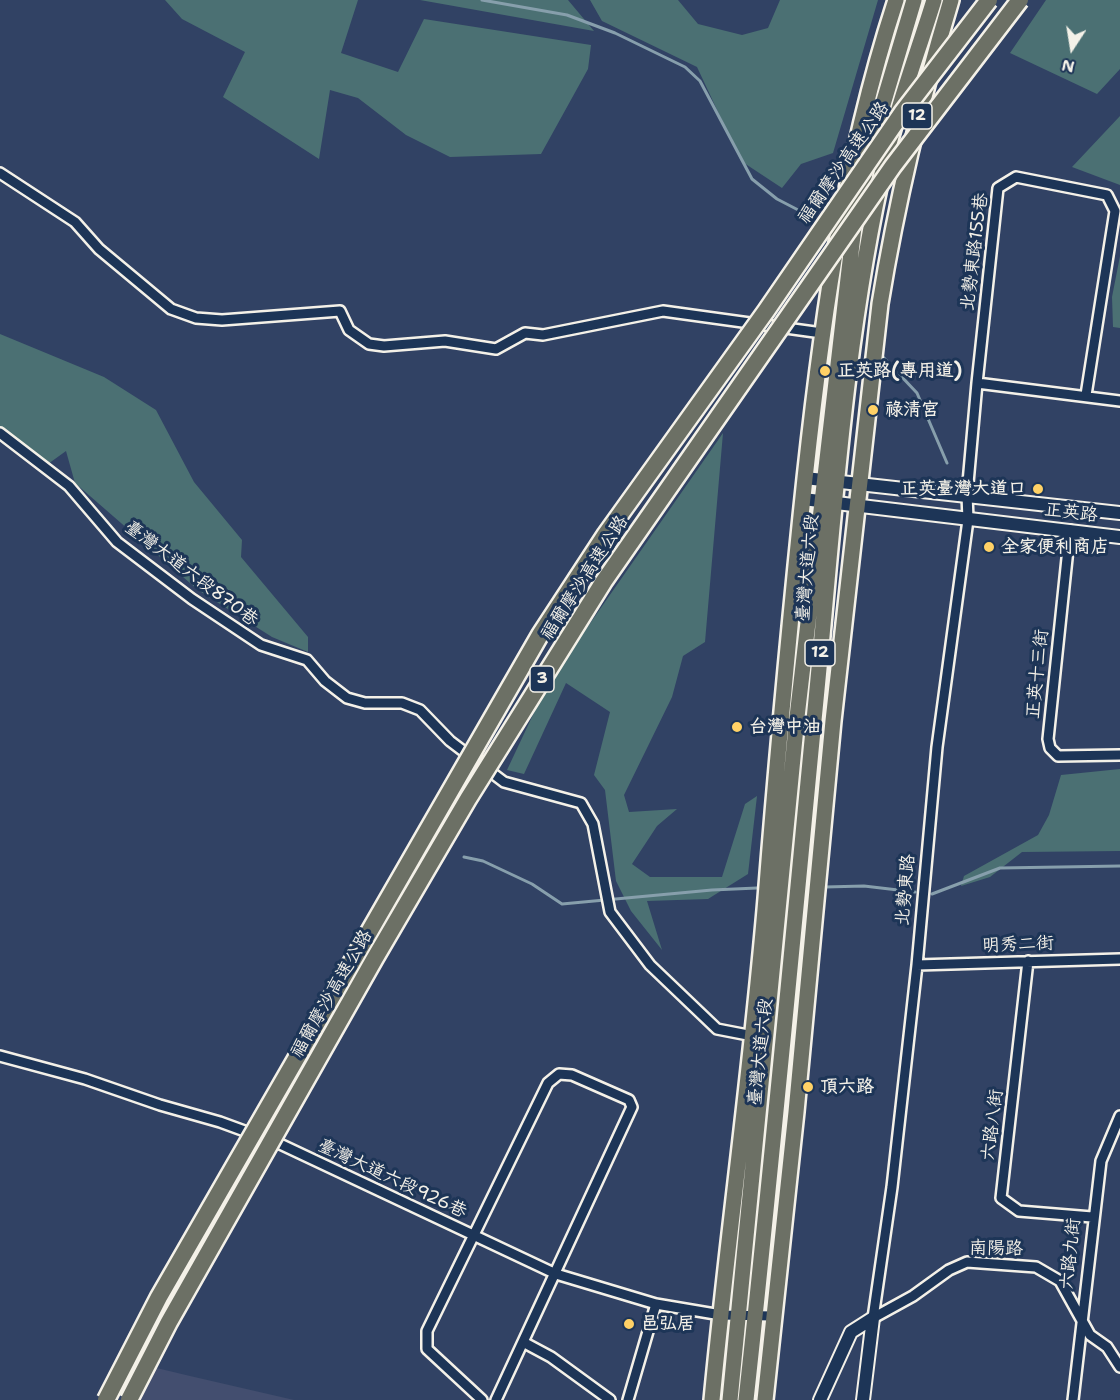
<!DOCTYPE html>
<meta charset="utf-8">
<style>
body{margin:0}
#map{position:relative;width:1120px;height:1400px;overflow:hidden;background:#314264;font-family:"Shantell Sans",sans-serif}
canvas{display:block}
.north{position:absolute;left:1042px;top:18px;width:60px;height:60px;-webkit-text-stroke:4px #1d3557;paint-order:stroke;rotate:192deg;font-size:16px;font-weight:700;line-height:24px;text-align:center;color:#f4f1e8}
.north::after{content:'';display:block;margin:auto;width:21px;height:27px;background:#f4f1e8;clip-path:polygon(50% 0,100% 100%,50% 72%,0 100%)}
</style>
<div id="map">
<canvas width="1120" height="1400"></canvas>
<div class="north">N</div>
</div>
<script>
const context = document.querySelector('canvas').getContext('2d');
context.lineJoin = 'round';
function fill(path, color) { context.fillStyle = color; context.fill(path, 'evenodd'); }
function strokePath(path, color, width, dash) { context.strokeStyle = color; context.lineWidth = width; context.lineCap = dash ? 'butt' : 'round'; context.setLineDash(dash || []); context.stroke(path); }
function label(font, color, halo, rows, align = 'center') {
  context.font = font + ' "Shantell Sans","LXGW WenKai TC",sans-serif'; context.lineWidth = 6; context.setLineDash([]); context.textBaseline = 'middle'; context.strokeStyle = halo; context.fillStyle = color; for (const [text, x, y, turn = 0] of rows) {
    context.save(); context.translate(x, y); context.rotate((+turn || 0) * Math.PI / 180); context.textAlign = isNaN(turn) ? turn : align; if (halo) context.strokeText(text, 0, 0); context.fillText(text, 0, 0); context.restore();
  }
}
fill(new Path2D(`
 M140,1364L190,1376L294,1400H120Z`), '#434e6f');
fill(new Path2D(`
 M165,0H358L341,53L398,72L424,19L591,45L588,69L541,154L450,157L406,135L358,98L330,90L319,159L223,97L245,52L182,19Z
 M420,0H568L594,31Z
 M590,0H678L698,24L742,35L768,28L780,0H878L833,153L801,164L782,188L741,161L697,67L602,21Z
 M1046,0H1120V69L1097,94L1010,53Z
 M1120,116V185L1072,167Z
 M1120,256V328L1113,327L1112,297Z
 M0,334L104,377L156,410L194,482L242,540L241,557L308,637V652L272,637L198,590L75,483L66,451L48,464L0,431Z
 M723,433L705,642L683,656L672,697L624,795L629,812L677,809L657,826L632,864L650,877H722L745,804L757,796L748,874L708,899L647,901L662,950L631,911L616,881L605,790L594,775L610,712L566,683L524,774L507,770L547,685Z
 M1120,769V851L1022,852L990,877L961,886L964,876L1038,835L1049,815L1061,775Z`), '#4b7073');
strokePath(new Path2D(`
 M482,0L567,15L615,33L685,67L700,81L752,179L777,199L804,213
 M883,357L917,393L947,463
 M464,857L483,861L532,884L562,904L712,890L757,888
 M825,887L864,886L915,892
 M932,894L1000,868L1120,866`), '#879fac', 3);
const minor = new Path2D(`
 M0,173L75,222L99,249L171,309L196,318L222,320L340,311L349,330L369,344L384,346L445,341L496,349L525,333L543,335L663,311L822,333
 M977,383L1120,401
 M0,433L69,486L117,542L192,599L261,645L307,660L325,681L347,698L365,703H402L420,710L450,741L504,782L581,803L593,824L610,912L650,965L717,1029L753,1036
 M1070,530L1048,739L1050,748L1058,756L1120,755
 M1028,961L1001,1198L1019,1211L1092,1217
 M917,965L1120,959
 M0,1056L85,1079L160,1105L220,1122L280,1144L556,1274L656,1304L721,1315L773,1316
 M873,1318L892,1187L917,965L937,747L968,520L967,494L977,383L998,188L1016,177L1107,195L1115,211L1086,395
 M873,1318L913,1296L949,1270L967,1262L1036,1267L1060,1281L1090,1335L1107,1347L1120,1367
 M523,1342L551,1357L610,1400
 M482,1400L427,1349V1331L548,1083L559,1074L572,1075L629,1100L632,1107L496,1400
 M628,1400L656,1304
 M1073,1400L1101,1161L1120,1116`);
const tertiary = new Path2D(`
 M805,478L1120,513
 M803,499L1120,537
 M820,1400L851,1332L873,1318
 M863,1400L873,1318`);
const primary = new Path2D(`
 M712,1400C728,1233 752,1066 766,898C776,771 788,643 801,516C819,342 841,168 896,0
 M730,1400L797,717L854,227L870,148L914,0
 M746,1400C771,1174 792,947 814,720C833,532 843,342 886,156C898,104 918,52 934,0
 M765,1400L796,1112L833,721L880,304C897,200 921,100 951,0`);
strokePath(minor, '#f4f1e8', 14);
strokePath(tertiary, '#f4f1e8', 16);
strokePath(primary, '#f4f1e8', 20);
strokePath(minor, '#1d3557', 9);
strokePath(tertiary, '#1d3557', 12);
strokePath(primary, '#6c7065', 15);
const motorwayBridge = new Path2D(`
 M106,1400L159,1297L540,635L606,534L766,311L902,113L989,0
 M129,1400L169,1322L375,958L468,799L604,581L893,166L1020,0`);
strokePath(motorwayBridge, '#f4f1e8', 21, []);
strokePath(motorwayBridge, '#6c7065', 16);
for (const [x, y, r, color] of [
 [825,371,6,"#ffd166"],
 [873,410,6,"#ffd166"],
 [1038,489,6,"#ffd166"],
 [989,547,6,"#ffd166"],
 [737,727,6,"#ffd166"],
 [808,1087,6,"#ffd166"],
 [629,1324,6,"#ffd166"]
]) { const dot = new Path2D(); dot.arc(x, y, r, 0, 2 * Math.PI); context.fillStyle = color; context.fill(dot); strokePath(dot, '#1d3557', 2); }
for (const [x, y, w] of [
 [917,116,30],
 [820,653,30],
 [542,679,24]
]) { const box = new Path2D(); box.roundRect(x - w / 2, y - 13, w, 26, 4.5); context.fillStyle = '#1d3557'; context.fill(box); strokePath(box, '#f4f1e8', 1.5); }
label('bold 16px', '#f4f1e8', null, [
 ["12",917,116],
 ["12",820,653],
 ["3",542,679]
]);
label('18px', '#f4f1e8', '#1d3557', [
 ["福爾摩沙高速公路",844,163,-55],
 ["北勢東路155巷",975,252,-83],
 ["正英路",1071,513,7],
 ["臺灣大道六段",808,568,-85],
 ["臺灣大道六段870巷",191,574,37],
 ["福爾摩沙高速公路",585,578,-57],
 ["正英十三街",1038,674,-84],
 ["北勢東路",906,890,-85],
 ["明秀二街",1018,945,-2],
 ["福爾摩沙高速公路",332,994,-60],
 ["臺灣大道六段",761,1052,-84],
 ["六路八街",993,1125,-83],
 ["臺灣大道六段926巷",392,1179,25],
 ["南陽路",996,1249,1],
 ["六路九街",1071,1254,-84]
]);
label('bold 18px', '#f4f1e8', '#1d3557', [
 ["正英路(專用道)",837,371],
 ["祿清宮",885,410],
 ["正英臺灣大道口",1026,489,"right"],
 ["全家便利商店",1001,547],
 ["台灣中油",749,727],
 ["頂六路",820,1087],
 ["邑弘居",641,1324]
], 'left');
</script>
